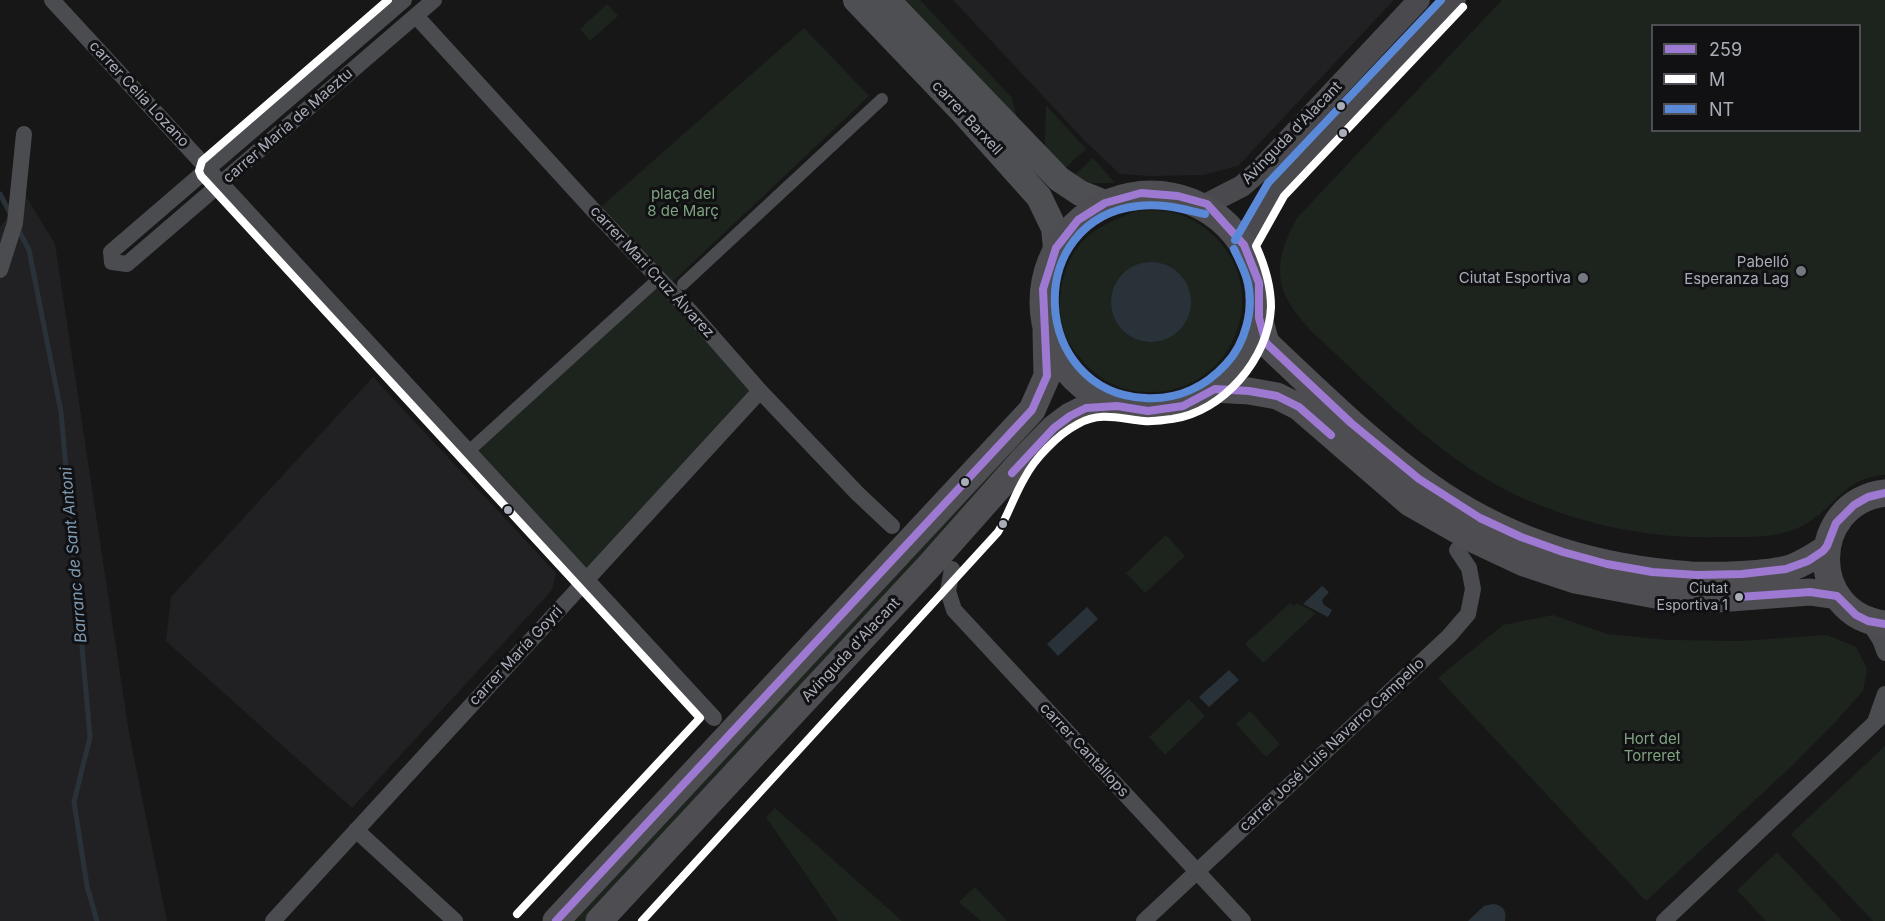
<!DOCTYPE html>
<meta charset="utf-8">
<style>
body{margin:0}
#map{position:relative;width:1885px;height:921px;overflow:hidden;background:#171717;font-family:Inter,sans-serif}
canvas{display:block}
.legend{position:absolute;left:1651px;top:24px;width:210px;height:108px;box-sizing:border-box;background:#111113;border:2px solid #4d4f55;margin:0;padding:8px 10px;list-style:none;font-size:18px;color:#a8adb8}
.legend li{display:flex;align-items:center;gap:12px;height:30px}
.legend b{width:30px;border:2px solid #4d4f55}
</style>
<div id="map">
<canvas width="1885" height="921"></canvas>
<ul class="legend">
<li><b style="height:8px;background:#9e79d2"></b>259</li>
<li><b style="height:8px;background:#fff"></b>M</li>
<li><b style="height:8px;background:#5a89d7"></b>NT</li>
</ul>
</div>
<script>
const context = document.querySelector('canvas').getContext('2d');
context.lineJoin = 'round';
function fill(path, color) { context.fillStyle = color; context.fill(path, 'evenodd'); }
function strokePath(path, color, width, dash) { context.strokeStyle = color; context.lineWidth = width; context.lineCap = dash ? 'butt' : 'round'; context.setLineDash(dash || []); context.stroke(path); }
function label(font, color, halo, rows, align = 'center') {
  context.font = font + ' Inter,sans-serif'; context.lineWidth = 6; context.setLineDash([]); context.textBaseline = 'middle'; context.strokeStyle = halo; context.fillStyle = color; for (const [text, x, y, turn = 0] of rows) {
    context.save(); context.translate(x, y); context.rotate((+turn || 0) * Math.PI / 180); context.textAlign = isNaN(turn) ? turn : align; if (halo) context.strokeText(text, 0, 0); context.fillText(text, 0, 0); context.restore();
  }
}
fill(new Path2D(`
 M953,0H1394L1238,166L1203,175L1150,176L1120,174L1086,142Z
 M24,193L55,244L129,733L167,921H0V227Z
 M373,377L556,573L552,590L352,808L166,641L171,597Z`), '#212123');
fill(new Path2D(`
 M901,0H920L1012,98L1018,123Z
 M1502,0H1885V475C1843,477 1834,510 1802,526C1777,539 1744,537 1717,537C1650,539 1579,524 1518,496C1450,464 1396,411 1342,360C1321,339 1295,320 1284,292C1274,266 1285,240 1297,218ZM1652,26H1860V130H1652Z
 M607,4L618,16L590,41L580,29Z
 M804,28L869,96L667,287L760,391L587,579L470,450L658,279L595,212Z
 M1046,105L1086,149L1065,168L1045,148Z
 M1093,158L1115,183H1091L1073,176Z
 M1136,211C1145,211 1154,210 1163,211C1180,212 1196,221 1208,231C1275,284 1237,390 1153,392C1116,393 1094,377 1073,349C1050,319 1059,260 1088,236C1103,224 1118,218 1136,211Z
 M1035,418L1044,426L586,921H570Z
 M1166,535L1185,556L1145,593L1126,573Z
 M1290,603L1294,606L1297,603L1316,613L1263,663L1245,644Z
 M1553,615L1607,634L1668,640L1739,641L1827,635L1856,647L1867,669L1863,691L1837,720L1794,764L1646,901L1438,678L1503,625Z
 M1189,699L1205,716L1165,755L1149,737Z
 M1250,711L1280,744L1266,757L1236,724Z
 M1885,746V921H1873L1791,834Z
 M775,808L902,921H838L766,817Z
 M1777,852L1842,921H1766L1737,890Z
 M975,887L1007,921H981L959,902Z`), '#1d241e');
fill(new Path2D(`
 M1111 302a40 40 0 1 1 80 0a40 40 0 1 1-80 0Z
 M1322,586L1329,592L1322,600L1324,605L1332,610L1328,617L1303,604Z
 M1087,607L1098,619L1058,656L1047,644Z
 M1229,670L1239,680L1209,707L1199,697Z
 M1493,904C1503,905 1507,911 1505,921H1468L1484,906Z`), '#2a3239');
strokePath(new Path2D(`
 M0,194L11,215
 M18,229L29,250L61,412L90,737L74,802L87,886L97,921`), '#2a3239', 5);
strokePath(new Path2D(`
 M683,284L882,99
 M470,450L658,279`), '#4b4c50', 12);
strokePath(new Path2D(`
 M52,0L714,718
 M404,0L111,252L112,262L127,264L434,0
 M416,16L595,212L689,310L760,391L857,493L892,526
 M0,270L15,223L24,134
 M952,569L948,591L954,610L1243,921
 M1868,621L1880,640L1885,653
 M1875,722L1885,694
 M356,830L455,921
 M273,921L760,391
 M1144,921L1449,636L1468,614L1473,589L1469,568L1457,550
 M1664,921L1885,713`), '#4b4c50', 16);
strokePath(new Path2D(`
 M1207,204L1242,186L1258,172L1419,0
 M1244,245L1276,190L1455,0`), '#4a4a4e', 22);
strokePath(new Path2D(`
 M856,0L963,112L1039,197L1054,228L1056,248
 M887,0L1059,179L1080,193L1105,203`), '#4d4f52', 26);
strokePath(new Path2D(`
 M1043 302a108 108 0 1 1 216 0a108 108 0 1 1-216 0Z
 M1259,318L1266,343C1321,395 1380,453 1442,495C1516,544 1603,569 1691,575C1716,576 1767,575 1791,568C1804,563 1815,556 1827,548
 M1215,389L1249,391L1277,396L1299,407L1410,503L1475,540L1524,563L1575,580L1666,597L1717,599L1810,592L1837,596
 M1885,493C1807,503 1807,615 1885,624
 M556,921L1032,410L1047,376L1046,330
 M599,921L930,565L1023,460L1054,428L1070,416L1086,408L1117,406`), '#4e4e52', 27);
strokePath(new Path2D(`
 M1012,473L1054,428L1070,416L1086,408L1117,406L1148,411L1183,406L1215,389L1249,391L1277,396L1299,407L1331,435
 M1739,597L1810,592L1837,596L1856,615L1868,621L1885,624
 M556,921L1032,410L1047,376L1043,289L1056,248L1078,220L1105,203L1141,193L1178,196L1207,204L1244,245L1259,283V318L1266,343L1351,423L1419,479L1480,518L1521,537L1563,552L1607,564L1652,572L1697,575L1742,574L1786,569L1808,561L1823,551L1827,546L1836,523L1854,505L1868,497L1885,493`), '#9e79d2', 8);
strokePath(new Path2D(`
 M388,0L202,161L199,171L201,176L700,718L517,914
 M642,921L998,532C1008,515 1014,496 1024,479C1035,458 1057,435 1078,424C1100,411 1121,419 1144,421C1153,422 1163,420 1172,419C1223,412 1269,358 1271,307C1271,285 1265,266 1256,246L1284,196L1463,7`), '#fff', 8);
strokePath(new Path2D(`
 M1205,214C1182,209 1162,203 1138,206C1022,219 1030,392 1145,398C1177,400 1205,387 1226,364C1245,344 1254,310 1248,283C1245,271 1239,260 1234,249
 M1235,240L1268,183L1441,0`), '#5a89d7', 8);
for (const [x, y, r, color] of [
 [1341,106,5,"#a8adb8"],
 [1343,133,5,"#a8adb8"],
 [1801,271,6,"#757880"],
 [1583,278,6,"#757880"],
 [965,482,5,"#a8adb8"],
 [508,510,5,"#a8adb8"],
 [1003,524,5,"#a8adb8"],
 [1739,597,5,"#a8adb8"]
]) { const dot = new Path2D(); dot.arc(x, y, r, 0, 2 * Math.PI); context.fillStyle = color; context.fill(dot); strokePath(dot, '#111113', 2); }
label('14px', '#a8adb8', '#111113', [
 ["Ciutat",1728,589],
 ["Esportiva 1",1728,606]
], 'right');
label('15px', '#a8adb8', '#111113', [
 ["carrer Celia Lozano",139,94,47],
 ["carrer Barxell",967,118,47],
 ["carrer María de Maeztu",288,126,-41],
 ["Avinguda d'Alacant",1292,133,-46],
 ["carrer Mari Cruz Álvarez",652,272,47],
 ["Avinguda d'Alacant",851,650,-47],
 ["carrer María Goyri",516,656,-47],
 ["carrer José Luis Navarro Campello",1332,745,-43],
 ["carrer Cantallops",1084,750,47]
]);
label('15px', '#7fa381', '#111113', [
 ["plaça del",683,194],
 ["8 de Març",683,211],
 ["Hort del",1652,739],
 ["Torreret",1652,756]
]);
label('15px', '#a8adb8', '#111113', [
 ["Pabelló",1789,262],
 ["Esperanza Lag",1789,279],
 ["Ciutat Esportiva",1571,278]
], 'right');
label('italic 16px', '#7f9bb3', '#111113', [
 ["Barranc de Sant Antoni",74,555,-95]
]);
</script>
